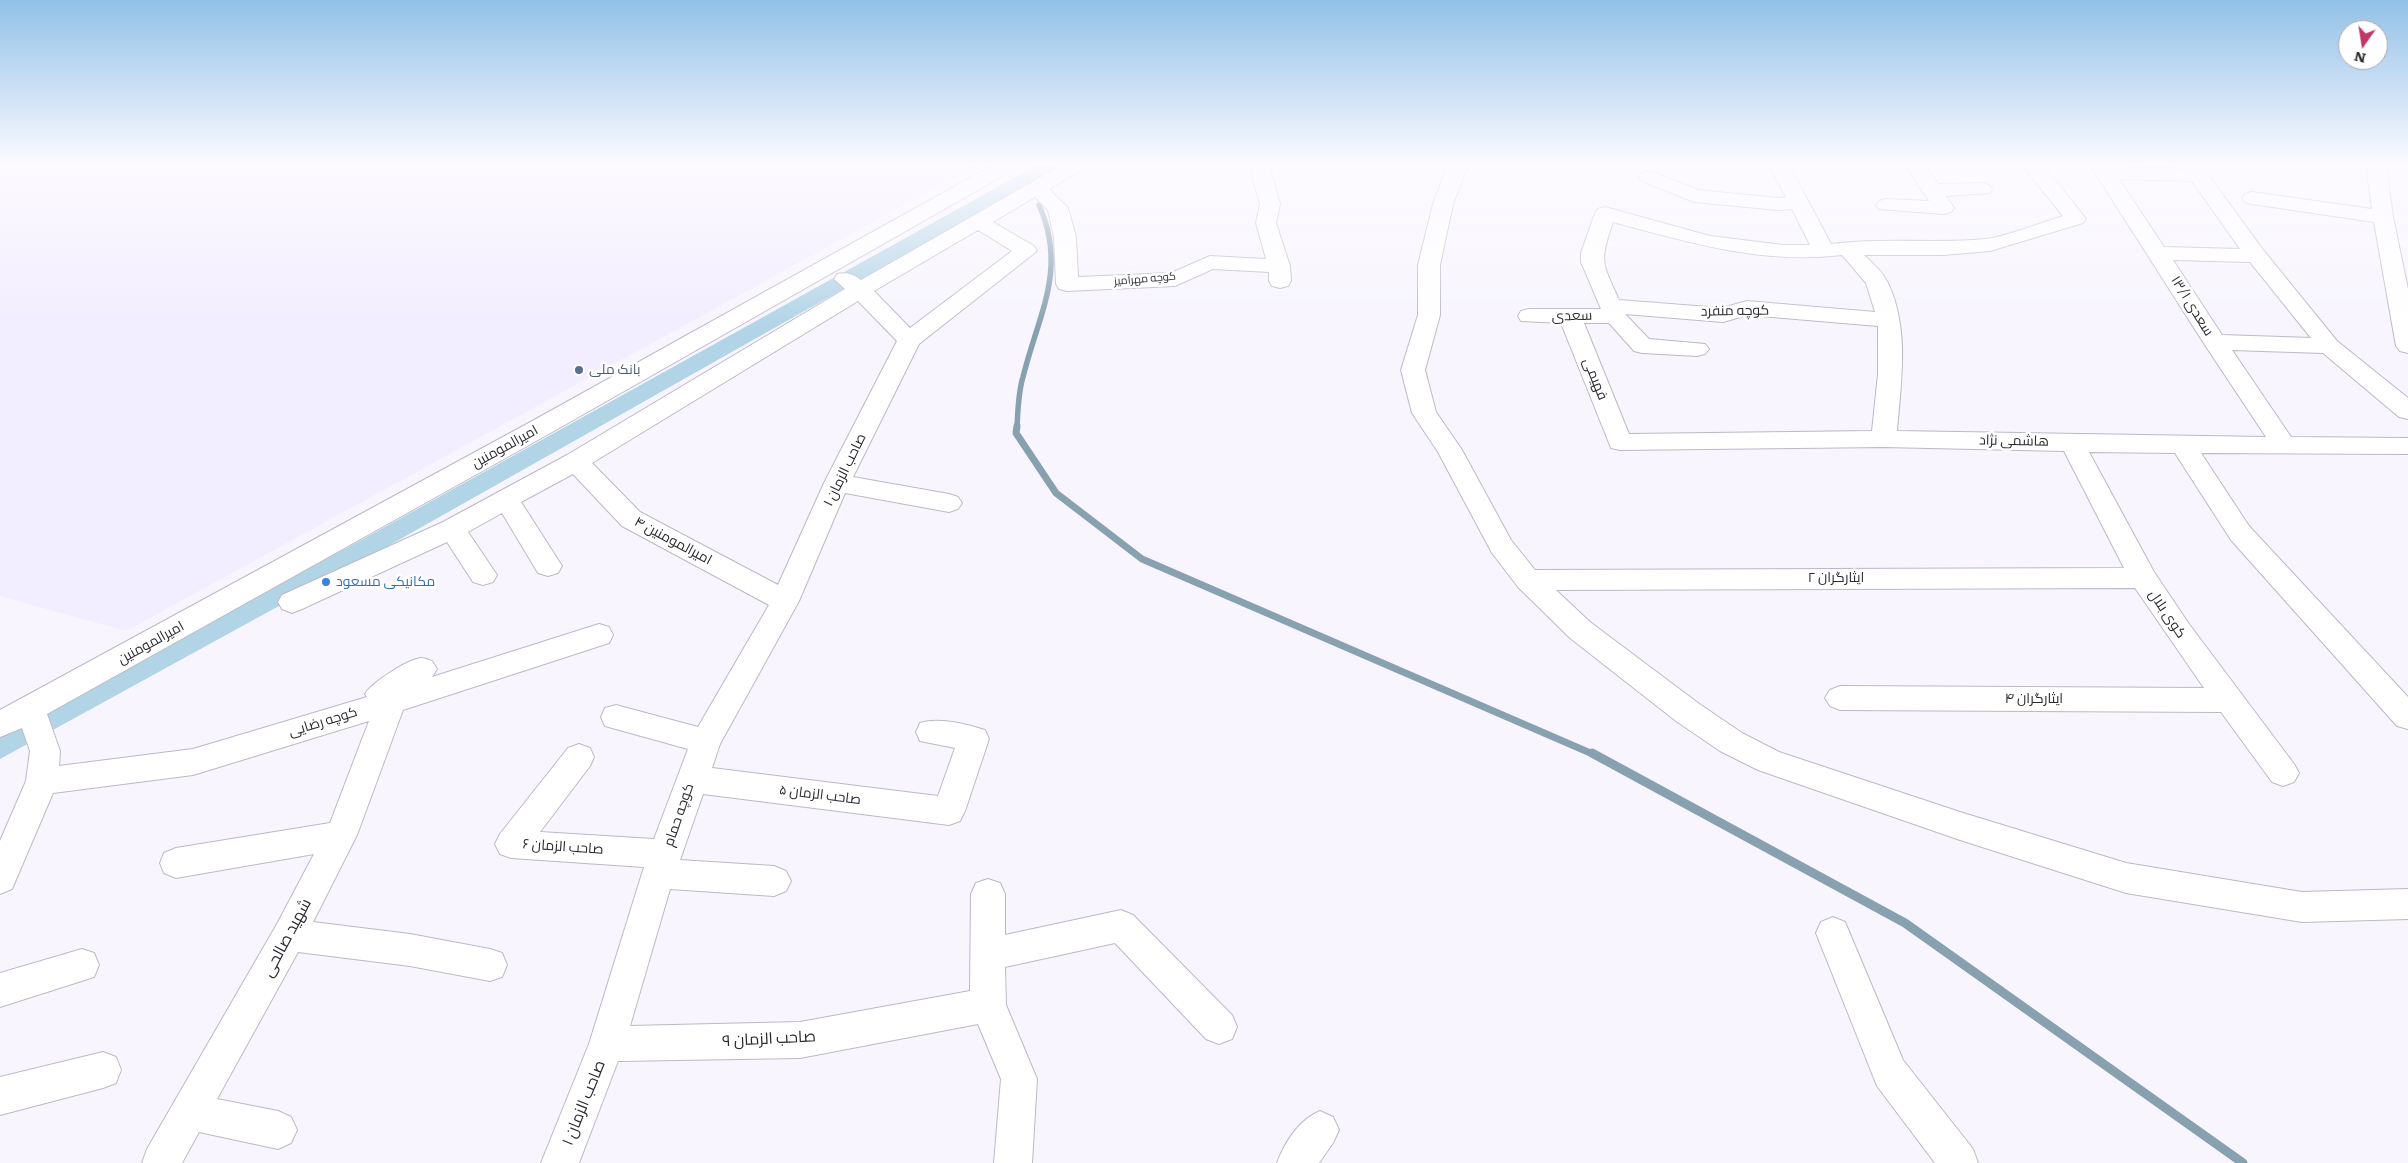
<!DOCTYPE html>
<meta charset="utf-8">
<style>
body{margin:0}
#map{position:relative;width:2408px;height:1163px;overflow:hidden;background:#f8f5fe;font-family:Literata,serif}
canvas{display:block}
.north{position:absolute;left:2338px;top:20px;width:50px;height:50px;box-sizing:border-box;background:#fff;border:1px solid #aaa9ab;border-radius:50%;rotate:193deg;font-size:14px;font-weight:700;line-height:20px;text-align:center;color:#2a292e}
.north::after{content:'';display:block;margin:auto;width:18px;height:22px;background:#c33668;clip-path:polygon(50% 0,100% 100%,50% 72%,0 100%)}
</style>
<div id="map">
<canvas width="2408" height="1163"></canvas>
<div class="north">N</div>
</div>
<script>
const context = document.querySelector('canvas').getContext('2d');
context.lineJoin = 'round';
function fill(path, color) { context.fillStyle = color; context.fill(path, 'evenodd'); }
function strokePath(path, color, width, dash) { context.strokeStyle = color; context.lineWidth = width; context.lineCap = dash ? 'butt' : 'round'; context.setLineDash(dash || []); context.stroke(path); }
function label(font, color, halo, rows, align = 'center') {
  context.font = font + ' Literata,Cairo,serif'; context.lineWidth = 5; context.setLineDash([]); context.textBaseline = 'middle'; context.strokeStyle = halo; context.fillStyle = color; for (const [text, x, y, turn = 0] of rows) {
    context.save(); context.translate(x, y); context.rotate((+turn || 0) * Math.PI / 180); context.textAlign = isNaN(turn) ? turn : align; if (halo) context.strokeText(text, 0, 0); context.fillText(text, 0, 0); context.restore();
  }
}
fill(new Path2D(`
 M0,165H977L126,631L0,596Z`), '#f2edff');
strokePath(new Path2D(`
 M1017,427C1018,411 1018,393 1023,377C1038,315 1068,270 1039,205`), '#88a1b0', 5.5);
strokePath(new Path2D(`
 M1017,426L1016,433L1056,493L1142,559L1595,755`), '#88a1b0', 7);
strokePath(new Path2D(`
 M1592,753L1905,923L2243,1163`), '#88a1b0', 9);
fill(new Path2D(`
 M1037,165H1058L1056,169L381,550L0,759V735L365,538Z`), '#b1d4e7');
const minor = new Path2D(`
 M993,165H1018L1015,169L554,431L47,714L60,751L59,766L193,749L367,697L365,694C371,683 408,659 421,658C424,658 429,660 432,661L437,669L432,677L599,624L609,627L613,635L609,643L403,710L357,835L313,922L410,934L490,949L502,953L507,965L502,977L490,981L410,966L298,952L217,1099L278,1111L291,1117L297,1130L291,1143L278,1149L199,1132L182,1163H142L147,1149L277,924L314,854L176,878L164,873L160,863L164,853L176,848L330,823L369,721L193,775L53,793L12,889L0,894V841L26,781L30,751L22,728L0,737V710L536,419Z
 M1062,165H1086L1083,169L1049,189L1068,208L1076,237L1078,277L1171,273L1210,256L1266,259L1256,223L1260,204L1249,165H1269L1280,204L1276,223L1290,266L1291,281L1288,286L1280,288L1272,286L1269,281V272L1213,269L1175,286L1067,291L1059,289L1056,284L1054,237L1048,210L1035,197L993,222L1034,246L1037,251L919,344L853,477L949,494L958,497L962,503L958,509L949,512L845,493L799,601L720,744L712,768L938,796L955,748L920,741L916,732L920,723C939,717 966,724 985,730L989,739L965,811L960,821L949,825L703,794L680,860L774,866L786,871L791,881L786,891L774,896L670,889L630,1026L800,1022L970,991L971,894L976,883L988,879L1000,883L1005,894V935L1121,910L1133,915L1232,1015L1237,1027L1232,1039L1219,1044L1206,1039L1115,943L1005,967L1006,1005L1037,1079L1032,1163H994L1001,1079L978,1024L800,1058L618,1061L579,1163H541L589,1044L644,867L511,858L500,854L495,844L500,834L568,748L579,744L590,748L594,757L590,766L540,832L654,839L688,749L605,726L601,717L605,708L616,705L698,727L769,605L622,526L573,474L521,502L562,566L558,573L548,576L538,573L502,513L468,532L497,575L493,582L483,585L473,582L447,542L302,609L292,613L282,609L278,602L282,595L443,522L567,455L845,289L834,279L837,274C848,272 853,274 861,280ZM978,230L1012,251L910,328L874,291ZM858,301L897,341L824,483L778,585L640,512L592,463Z
 M1448,165H1468L1453,204L1440,265V315L1425,370L1436,412L1462,450L1511,540L1535,570L2124,568L2064,451L1884,447L1620,450L1611,448L1561,323L1521,321L1518,316L1521,311L1529,309H1601L1581,262V253L1595,213L1598,209L1605,207L1710,236L1783,245H1810L1792,209L1778,210L1694,202L1642,181L1639,177L1642,173L1649,171L1656,173L1698,190L1778,198L1786,197L1769,165H1789L1831,244C1882,237 1934,244 1985,239C2009,236 2039,223 2063,216L2022,165H2043L2083,215L2086,219L2083,223L1990,251L1943,255H1864C1872,263 1882,271 1887,281C1910,327 1901,382 1897,431L2266,437L2203,342L2090,165L2184,169L2181,165H2201L2264,251L2337,341L2408,398V419L2399,417L2323,353L2232,350L2291,437L2408,438V454L2201,453L2249,526L2408,697V729L2397,726L2231,540L2175,453L2089,452L2154,572L2189,624L2294,764L2299,773L2294,782L2283,786L2272,782L2221,712L1840,710L1830,706L1825,698L1830,690L1840,686L2204,688L2135,588L1556,590L1590,622L1698,703L1742,733L1779,752L1960,812L2126,863L2302,892L2408,889V919L2302,922L2126,893L1960,840L1758,770L1720,751L1676,721L1570,638L1518,587L1492,553L1438,452L1412,413L1401,370L1418,315V265L1433,204ZM2119,179L2192,181L2240,249L2164,247ZM1613,222C1687,242 1763,265 1842,255L1866,283L1875,312L1747,301L1722,308L1619,300C1602,261 1599,263 1613,222ZM2173,260L2250,262L2311,338L2222,335ZM1625,314L1723,322L1748,315L1878,326V374L1872,431L1629,434L1584,323H1609L1634,351L1642,353L1697,356L1705,354L1709,349L1705,344L1649,339Z
 M1905,165H1925L1938,184L1982,183L1989,185L1992,189L1989,193L1946,196L1954,208L1951,212L1944,214L1879,209L1876,205L1879,201L1886,199L1929,201Z
 M2366,165H2386L2393,217L2408,289V353L2400,351L2396,346L2374,222L2252,204L2245,202L2242,198L2245,194L2252,192L2372,209Z
 M1833,917L1845,922L1903,1060L1973,1149L1978,1163H1935L1877,1086L1816,933L1821,922Z
 M82,949L94,953L99,965L94,977L0,1007V973Z
 M103,1052L116,1057L121,1070L116,1083L103,1088L0,1115V1077Z
 M1320,1111L1333,1117L1339,1130L1333,1143L1319,1163H1277C1285,1142 1299,1120 1320,1111Z`);
strokePath(minor, '#bcb9c7', 2);
fill(minor, '#fff');
const sky = context.createLinearGradient(0, 0, 0, 328);
sky.addColorStop(0, '#92c1e8');
sky.addColorStop(0.5, '#fcfaff');
sky.addColorStop(1, '#fcfaff00');
context.fillStyle = sky;
context.fillRect(0, 0, 2408, 328);
for (const [x, y, r, color] of [
 [579,370,5,"#5c6f8a"],
 [326,582,5,"#3f7fe0"]
]) { const dot = new Path2D(); dot.arc(x, y, r, 0, 2 * Math.PI); context.fillStyle = color; context.fill(dot); strokePath(dot, '#fff', 2); }
label('11px', '#2a292e', '#fff', [
 ["کوچه مهرآمیز",1145,279,-5]
]);
label('14px', '#2a292e', '#fff', [
 ["سعدی ۱۳/۱",2192,306,58],
 ["کوچه منفرد",1735,311,-1],
 ["سعدی",1572,316,-1],
 ["فهیمی",1595,379,68],
 ["هاشمی نژاد",2014,441,1],
 ["امیرالمومنین",505,447,-29],
 ["صاحب الزمان ۱",845,470,-64],
 ["امیرالمومنین ۴",673,541,28],
 ["ایثارگران ۲",1836,578],
 ["کوی بلال",2167,614,56],
 ["امیرالمومنین",151,643,-29],
 ["ایثارگران ۴",2034,699],
 ["کوچه رضایی",323,722,-17],
 ["صاحب الزمان ۵",820,795,7],
 ["کوچه حمام",679,815,-71],
 ["صاحب الزمان ۶",563,847,4]
]);
label('14px', '#4e5e75', '#fff', [
 ["بانک ملی",589,370]
], 'left');
label('14px', '#366cbe', '#fff', [
 ["مکانیکی مسعود",336,582]
], 'left');
label('16px', '#2a292e', '#fff', [
 ["شهید صالحی",287,938,-62],
 ["صاحب الزمان ۹",769,1039,-3],
 ["صاحب الزمان ۱",584,1103,-68]
]);
</script>
